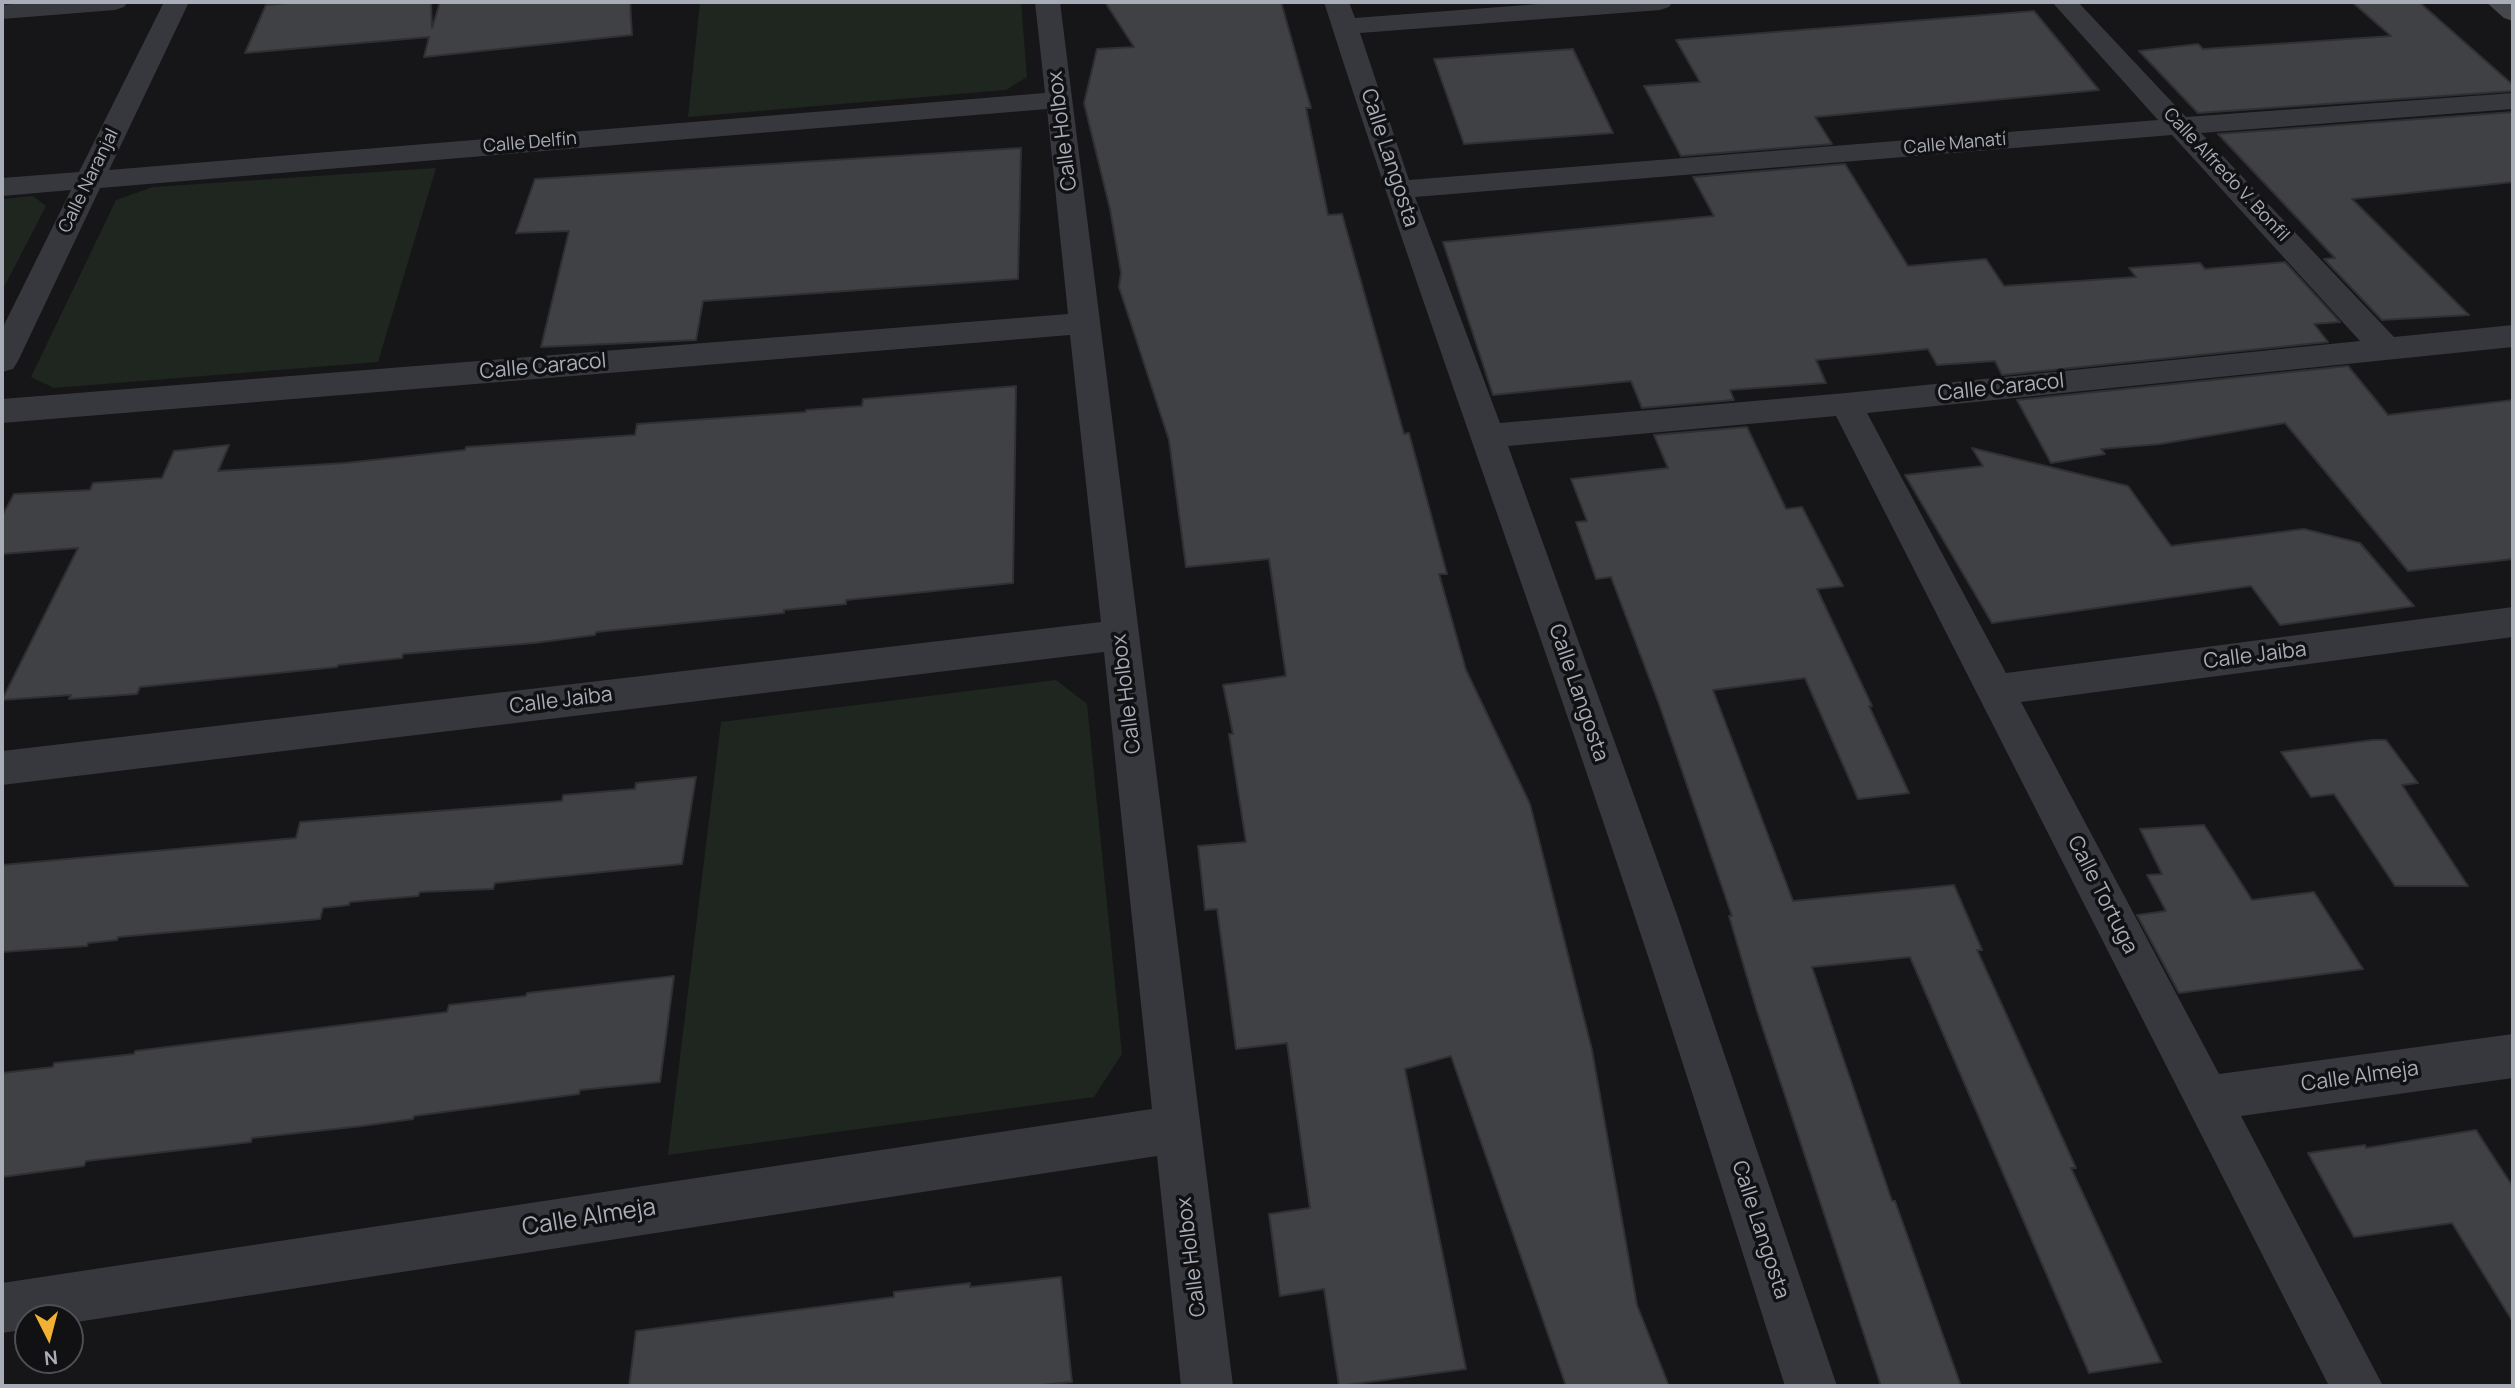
<!DOCTYPE html>
<meta charset="utf-8">
<style>
body{margin:0}
#map{position:relative;width:2515px;height:1388px;overflow:hidden;background:#161618;font-family:Manrope,sans-serif}
canvas{display:block}
.frame{position:absolute;inset:0;border:4px solid #a8adb8;pointer-events:none}
.north{position:absolute;left:14px;top:1304px;width:70px;height:70px;box-sizing:border-box;background:#111113;border:2px solid #4d4f55;border-radius:50%;rotate:174deg;font-size:19px;font-weight:700;line-height:28px;text-align:center;color:#a8adb8}
.north::after{content:'';display:block;margin:auto;width:24px;height:32px;background:#f2b134;clip-path:polygon(50% 0,100% 100%,50% 72%,0 100%)}
</style>
<div id="map">
<canvas width="2515" height="1388"></canvas>
<div class="frame"></div>
<div class="north">N</div>
</div>
<script>
const context = document.querySelector('canvas').getContext('2d');
context.lineJoin = 'round';
function fill(path, color) { context.fillStyle = color; context.fill(path, 'evenodd'); }
function strokePath(path, color, width, dash) { context.strokeStyle = color; context.lineWidth = width; context.lineCap = dash ? 'butt' : 'round'; context.setLineDash(dash || []); context.stroke(path); }
function label(font, color, halo, rows, align = 'center') {
  context.font = font + ' Manrope,sans-serif'; context.lineWidth = 7; context.setLineDash([]); context.textBaseline = 'middle'; context.strokeStyle = halo; context.fillStyle = color; for (const [text, x, y, turn = 0] of rows) {
    context.save(); context.translate(x, y); context.rotate((+turn || 0) * Math.PI / 180); context.textAlign = isNaN(turn) ? turn : align; if (halo) context.strokeText(text, 0, 0); context.fillText(text, 0, 0); context.restore();
  }
}
fill(new Path2D(`
 M700,2H1021L1027,77L1006,90L688,117Z
 M436,168L378,362L54,388L31,377L116,200L153,187Z
 M33,196L46,206L2,291V199Z
 M1056,680L1087,704L1122,1054L1094,1097L668,1155L721,722Z`), '#1e261f');
const building = new Path2D(`
 M300,2H431L432,28L440,2H630L632,35L424,57L429,37L245,53L266,5Z
 M1105,2H1281L1311,108H1306L1328,215L1342,214L1404,434L1409,433L1447,574H1439L1466,670L1530,804L1592,1050L1637,1305L1669,1386H1566L1451,1056L1405,1069L1466,1369L1339,1386L1324,1289L1280,1296L1269,1214L1310,1208L1287,1043L1236,1049L1217,909L1205,910L1198,846L1246,842L1229,734H1233L1223,685L1286,676L1269,559L1186,567L1169,440L1119,287L1121,273L1110,209L1084,103L1097,49L1134,47Z
 M2352,2H2419L2513,85V91L2198,113L2139,51L2198,44L2203,49L2391,36Z
 M2034,11L2099,90L1815,117L1832,144L1681,156L1644,86L1700,82L1676,40Z
 M1573,49L1613,133L1464,144L1434,59Z
 M2513,112V182L2352,199L2469,315L2382,320L2324,259L2335,258L2218,134Z
 M1021,148L1018,279L703,301L696,340L541,347L569,231L516,233L535,179Z
 M1845,164L1908,266L1986,259L2004,286L2136,277L2129,268L2200,263L2205,269L2285,262L2340,322L2314,324L2328,342L2002,375L1995,361L1937,365L1928,349L1816,360L1826,383L1730,390L1734,400L1642,408L1631,381L1493,395L1443,242L1714,216L1693,177Z
 M2348,366L2388,415L2513,400V559L2408,571L2285,423L2160,444L2101,449L2105,454L2051,463L2017,400Z
 M1016,386L1013,583L846,600V604L784,610V613L596,632L595,635L534,643L403,654L402,658L338,665L337,667L140,687L137,694L69,699L71,695L2,700L78,548L2,554V516L14,494L90,490L93,483L162,478L174,451L229,445L218,471L345,463L465,450L466,447L635,435L637,424L806,412V410L862,406L863,399Z
 M1747,427L1786,509L1802,507L1843,586L1817,589L1872,706H1869L1909,793L1858,799L1805,678L1713,690L1793,901L1954,885L1982,950H1977L2076,1168H2071L2161,1362L2089,1373L1910,957L1812,967L1892,1201H1895L1961,1386H1881L1757,1011L1729,916H1732L1659,704L1611,577L1596,579L1576,522L1587,521L1571,479L1668,468L1654,435Z
 M1972,448L2128,486L2171,546L2304,529L2360,543L2414,606L2280,625L2251,586L1992,623L1905,475L1983,466Z
 M2373,740H2386L2418,783L2402,785L2468,886H2395L2334,794L2311,797L2281,752Z
 M696,777L682,864L495,883L493,889L420,892L418,896L350,902L349,905L323,908L320,919L118,937L117,940L88,943L87,946L2,952V865L296,838L300,822L562,801L563,795L635,789L636,783Z
 M2204,825L2252,900L2314,892L2363,969L2179,993L2137,915L2166,911L2147,875L2162,874L2140,829Z
 M674,976L660,1082L580,1090L579,1094L414,1116L413,1119L362,1126L252,1138L251,1142L86,1161L84,1166L2,1177V1073L53,1067L54,1063L134,1054L135,1051L447,1012L449,1005L526,996L527,993Z
 M2476,1130L2513,1187V1322L2452,1223L2354,1237L2308,1153L2365,1145L2366,1148Z
 M1061,1277L1072,1382L1032,1386H629L636,1331L894,1297V1292L970,1283V1287Z`);
fill(building, '#404145');
strokePath(building, '#303034', 2);
fill(new Path2D(`
 M33,2H128L124,7L115,10L2,19V5Z
 M164,2H189L109,170L1045,93L1035,2H1060L1233,1386H1181L1157,1156L70,1323V1318H28V1329L2,1333V1283L1152,1109L1104,652L2,785V751L1101,622L1070,335L2,423V399L1068,314L1047,109L100,188L18,361L13,369L2,372V329L71,190L2,196V178L79,172Z
 M1324,2H1349L1355,18L1565,2H1673L1669,7L1660,10L1360,33L1409,180L2158,120L2052,2H2078L2186,117L2513,93V109L2201,133L2394,337L2513,325V347L1867,413L2006,673L2513,607V637L2021,702L2219,1074L2513,1034V1078L2241,1116L2383,1386H2329L1836,416L1508,446L1676,912L1837,1386H1785C1734,1228 1686,1069 1633,911C1533,607 1421,307 1324,2ZM2172,135L2360,341L1846,393L1500,423L1415,197Z`), '#37383d');
fill(new Path2D(`
 M2486,2H2513V21L2504,18Z`), '#45474d');
label('18px', '#a8adb8', '#111113', [
 ["Calle Delfín",530,143,-5],
 ["Calle Manatí",1955,144,-5],
 ["Calle Alfredo V. Bonfil",2226,175,47],
 ["Calle Naranjal",89,181,-64]
]);
label('21px', '#a8adb8', '#111113', [
 ["Calle Holbox",1063,131,-97],
 ["Calle Langosta",1389,158,72],
 ["Calle Caracol",543,367,-5],
 ["Calle Caracol",2001,388,-6],
 ["Calle Jaiba",2255,656,-7],
 ["Calle Langosta",1578,693,71],
 ["Calle Holbox",1127,694,-97],
 ["Calle Jaiba",561,701,-7],
 ["Calle Tortuga",2102,895,63],
 ["Calle Almeja",2360,1077,-8],
 ["Calle Langosta",1760,1230,72],
 ["Calle Holbox",1192,1257,-97]
]);
label('24px', '#a8adb8', '#111113', [
 ["Calle Almeja",589,1218,-9]
]);
</script>
